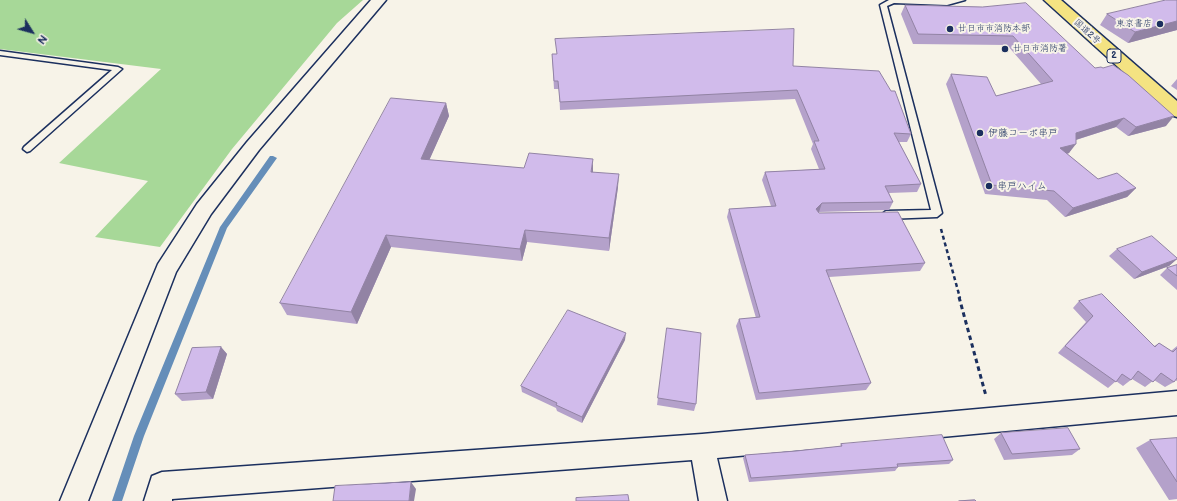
<!DOCTYPE html>
<meta charset="utf-8">
<style>
body{margin:0}
#map{position:relative;width:1177px;height:501px;overflow:hidden;background:#f7f3e8;font-family:"Balsamiq Sans",sans-serif}
canvas{display:block}
.north{position:absolute;left:12px;top:12px;width:40px;height:40px;-webkit-text-stroke:3px #f7f3e8;paint-order:stroke;rotate:127deg;font-size:11px;font-weight:700;line-height:16px;text-align:center;color:#1b2f5e}
.north::after{content:'';display:block;margin:auto;width:14px;height:18px;background:#1b2f5e;clip-path:polygon(50% 0,100% 100%,50% 72%,0 100%)}
</style>
<div id="map">
<canvas width="1177" height="501"></canvas>
<div class="north">N</div>
</div>
<script>
const context = document.querySelector('canvas').getContext('2d');
context.lineJoin = 'round';
function fill(path, color) { context.fillStyle = color; context.fill(path, 'evenodd'); }
function strokePath(path, color, width, dash) { context.strokeStyle = color; context.lineWidth = width; context.lineCap = dash ? 'butt' : 'round'; context.setLineDash(dash || []); context.stroke(path); }
function label(font, color, halo, rows, align = 'center') {
  context.font = font + ' "Balsamiq Sans","Klee One",sans-serif'; context.lineWidth = 4; context.setLineDash([]); context.textBaseline = 'middle'; context.strokeStyle = halo; context.fillStyle = color; for (const [text, x, y, turn = 0] of rows) {
    context.save(); context.translate(x, y); context.rotate((+turn || 0) * Math.PI / 180); context.textAlign = isNaN(turn) ? turn : align; if (halo) context.strokeText(text, 0, 0); context.fillText(text, 0, 0); context.restore();
  }
}
fill(new Path2D(`
 M0,0H363L337,23L232,149L160,247L95,237L148,181L59,163L161,69L0,49Z`), '#a7d898');
fill(new Path2D(`
 M270,156H273L277,158L227,228L144,436L122,501H112L134,436L220,227Z`), '#658eb9');
const lane = new Path2D(`
 M889,0H965L947,5L894,3L887,6L942,213L937,217L886,219L881,215L886,211L931,210L880,5Z
 M0,51L118,67L122,69L30,151L27,152L23,149L24,147L112,70L0,55Z`);
const street = new Path2D(`
 M371,0H386L259,150L211,214L176,272L88,501H60L158,264L197,204L247,142Z
 M1177,391V415L717,458L727,501H699L692,460L172,499V501H144L152,476L162,472L702,434Z`);
const highway = new Path2D(`
 M1044,0H1061L1177,101V117L1171,115Z`);
strokePath(lane, '#1b2f5e', 3);
strokePath(street, '#1b2f5e', 3);
strokePath(highway, '#1b2f5e', 3);
strokePath(new Path2D(`
 M941,229L960,298`), '#1b2f5e', 2.5, [4, 3]);
strokePath(new Path2D(`
 M959,297L986,396`), '#1b2f5e', 3, [4.5, 3.5]);
fill(lane, '#f7f3e8');
fill(street, '#f7f3e8');
fill(highway, '#f4e382');
fill(new Path2D(`
 M1177,0V30L1128,43L1100,25L1107,14Z
 M905,5L982,7L1095,68L1166,126L1128,136L1116,127L1076,140L1069,153L1067,154L1098,179L1136,188L1127,197L1065,217L1047,200L985,194L946,84L951,74L996,96L1041,84L1007,45L913,44L901,14Z
 M552,54L793,66L911,134L907,142H899L921,184L917,192L889,193L893,202L889,210L819,212H818L819,213L925,263L920,271L829,277L871,383L866,390L756,400L736,326L739,319L756,318L727,217L729,209L771,206L762,180L765,172L819,169L811,149L813,144L795,99L560,110L559,89H554Z
 M1177,79V90L1171,86Z
 M446,103L449,116L429,160L524,168L593,172L618,187L609,251L527,242L522,261L391,247L357,324L287,315L280,303Z
 M1117,249L1177,258V259L1169,266L1134,279L1109,256Z
 M1177,265V290L1160,275L1167,268Z
 M1079,301L1154,346L1159,343L1171,351L1177,346V381L1175,380L1174,382L1165,387L1154,380L1145,387L1132,379L1123,386L1116,381L1108,388L1058,353L1086,322L1073,308Z
 M667,328L696,404L694,411L657,405Z
 M625,340L582,423L557,411L556,408L522,392L521,386Z
 M221,347L227,354L213,399L182,401L175,394Z
 M1001,433L1080,449L1072,455L1004,460L994,439Z
 M1177,438V499L1169,500L1136,448L1150,440Z
 M841,444L953,460L949,464L898,467L895,471L749,482L743,458L745,455L796,451L840,447Z`), '#b4a1ca');
fill(new Path2D(`
 M1177,21V30L1128,43L1135,32Z
 M446,103L449,116L424,172L421,159Z
 M1174,116L1166,126L1128,136L1136,127Z
 M1124,118L1116,127L1069,142L1076,133Z
 M1076,144L1069,153L1053,158L1060,148Z
 M593,159V172H591Z
 M619,174L618,187L609,251V238Z
 M1136,188L1127,197L1065,217L1073,208Z
 M822,203L819,212L813,217L816,209Z
 M525,230L527,242L522,261L520,249Z
 M386,235L391,247L357,324L351,312Z
 M1177,259L1169,266L1134,279L1142,272Z
 M626,333L625,340L582,423V417Z
 M221,347L227,354L213,399L206,392Z
 M411,482L416,489L414,501H409Z`), '#9283a4');
const building = new Path2D(`
 M1166,0H1177V21L1135,32L1107,14Z
 M1026,3L1095,68L1101,67L1103,68L1113,65L1128,75L1174,116L1136,127L1124,118L1076,133V144L1060,148L1098,179L1117,173L1136,188L1073,208L1054,191L992,185L951,74L987,77L996,96L1053,81L1013,36L918,34L905,5L982,7Z
 M794,29L793,66L879,71L891,91H895L911,134L894,133L921,184L885,186L893,202L822,203L816,209L819,213L898,212L925,263L826,270L871,383L759,393L739,319L760,317L729,209L776,206L765,172L825,169L814,141H819L797,90L560,102L558,81H554L552,54H557L555,39Z
 M391,98L446,103L421,159L524,168L529,153L593,159L591,172L619,174L609,238L525,230L520,249L386,235L351,312L280,303Z
 M1152,236L1177,258V259L1142,272L1117,249Z
 M1177,265V276L1167,268Z
 M1102,294L1155,347L1159,343L1173,352L1177,348V378L1174,382L1161,373L1153,382L1138,371L1131,380L1122,374L1116,382L1065,346L1093,316L1079,301Z
 M568,310L626,333L582,417L556,405L557,403L521,386Z
 M667,328L701,333L696,404L658,398Z
 M221,347L206,392L175,394L192,348Z
 M1068,428L1080,449L1012,454L1001,433Z
 M942,435L953,460L897,464L898,467L751,478L745,455L796,451L842,446L841,444Z
 M1177,438V482L1150,440Z
 M411,482L409,501H333L335,486Z
 M628,495L629,501H576V498Z
 M975,500L976,501H959Z`);
fill(building, '#d1bbeb');
strokePath(building, '#9283a4', 1);
for (const [x, y, r, color] of [
 [1160,24,4,"#1b2f5e"],
 [950,29,4,"#1b2f5e"],
 [1005,49,4,"#1b2f5e"],
 [980,133,4,"#1b2f5e"],
 [989,186,4,"#1b2f5e"]
]) { const dot = new Path2D(); dot.arc(x, y, r, 0, 2 * Math.PI); context.fillStyle = color; context.fill(dot); strokePath(dot, '#f7f3e8', 1.5); }
label('9px', '#1b2f5e', '#f7f3e8', [
 ["東京書店",1152,24,"right"],
 ["廿日市市消防本部",958,29],
 ["廿日市消防署",1013,49]
], 'left');
label('9px', '#1b2f5e', '#f7f3e8', [
 ["国道2号",1087,32,42]
]);
for (const [x, y, w] of [
 [1114,56,14]
]) { const box = new Path2D(); box.roundRect(x - w / 2, y - 7, w, 14, 3); context.fillStyle = '#f7f3e8'; context.fill(box); strokePath(box, '#1b2f5e', 1); }
label('bold 9px', '#1b2f5e', null, [
 ["2",1114,56]
]);
label('10px', '#1b2f5e', '#f7f3e8', [
 ["伊藤コーポ串戸",988,133],
 ["串戸ハイム",997,186]
], 'left');
</script>
